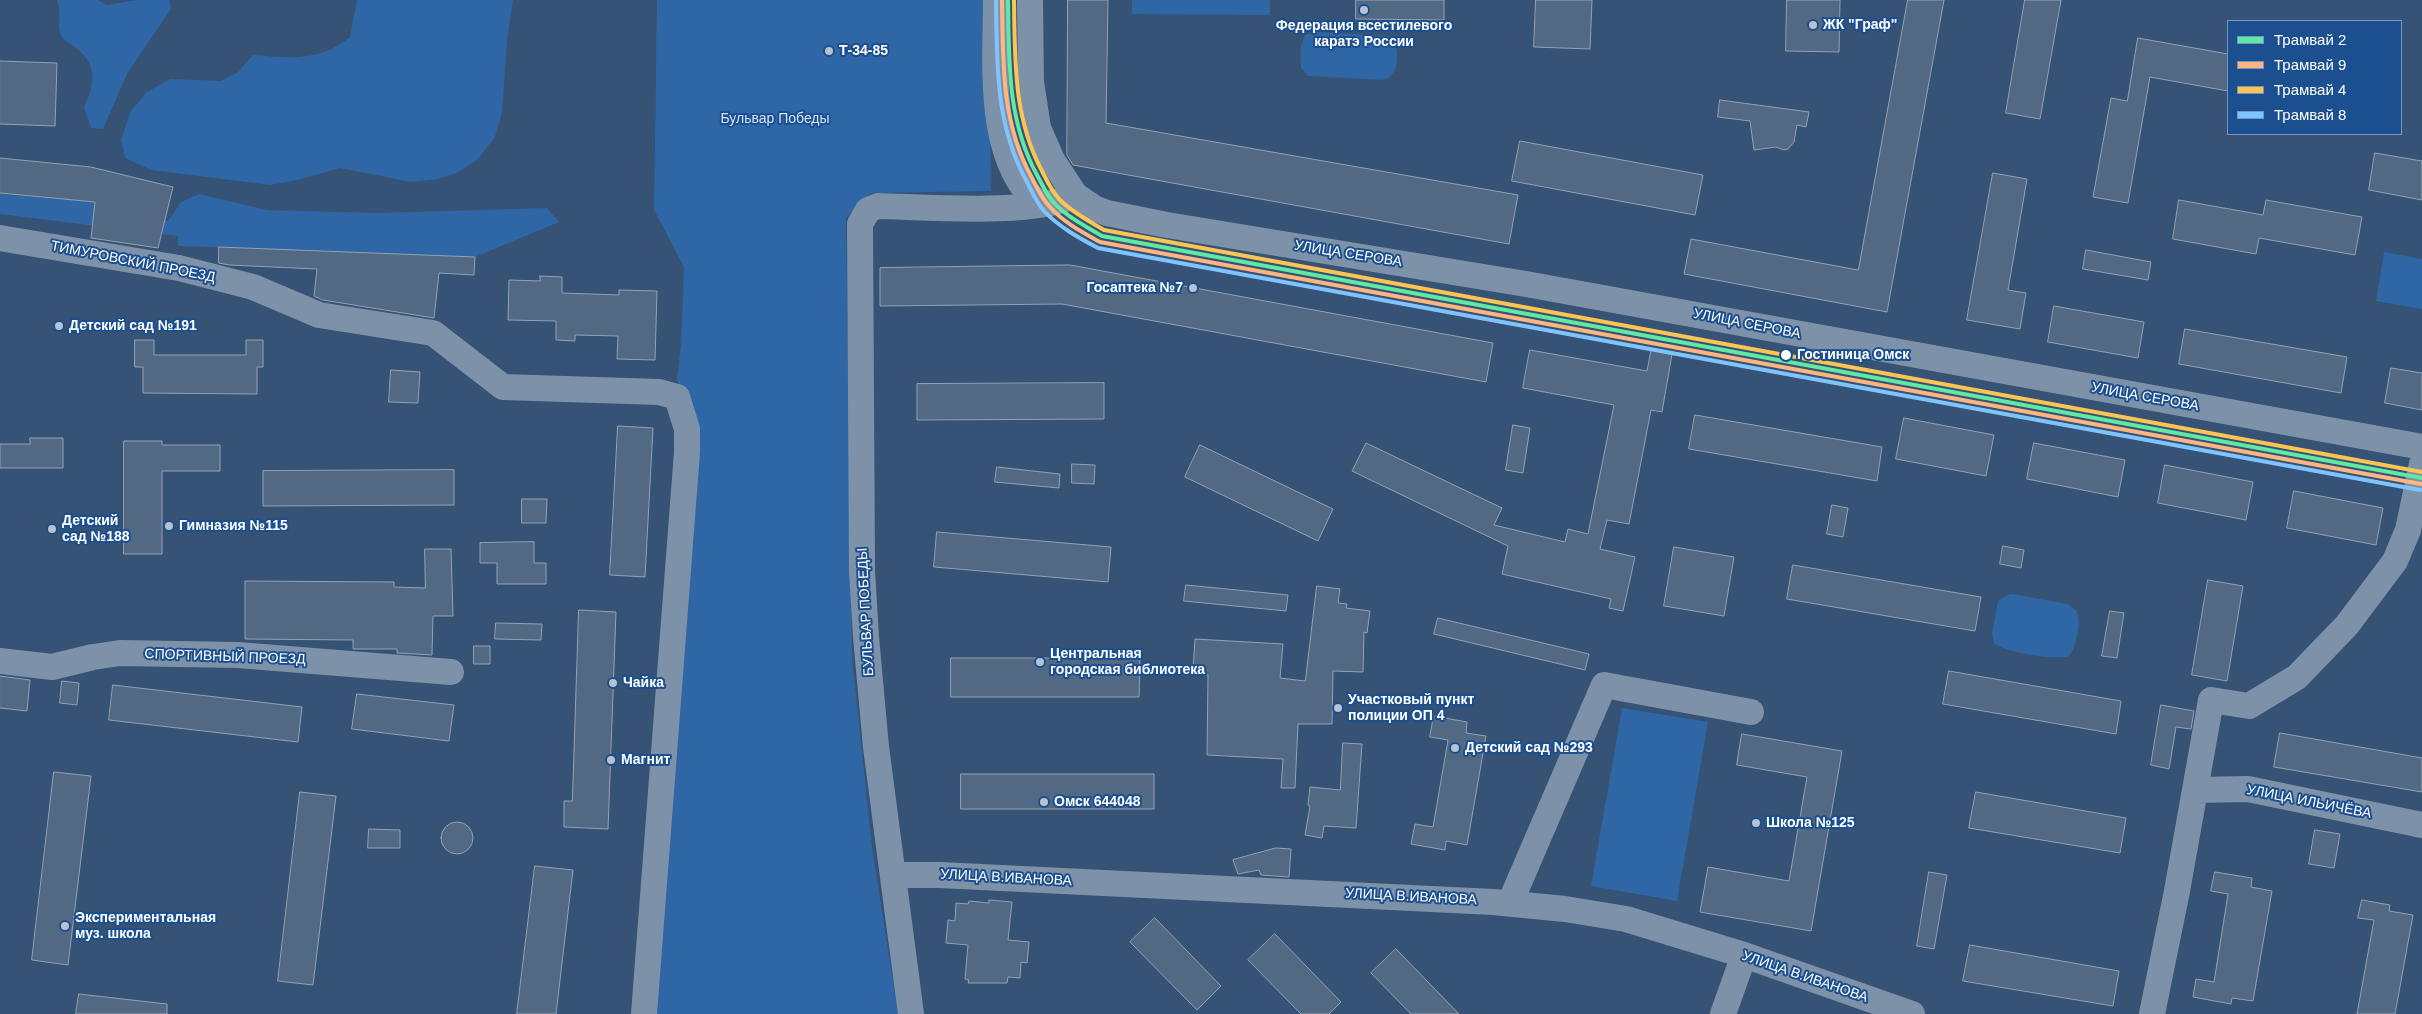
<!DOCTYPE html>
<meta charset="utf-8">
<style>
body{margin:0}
#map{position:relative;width:2422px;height:1014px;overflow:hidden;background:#365274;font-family:Arial,sans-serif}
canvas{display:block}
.legend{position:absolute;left:2227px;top:20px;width:175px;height:115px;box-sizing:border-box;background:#1b4f8f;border:1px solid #7695bc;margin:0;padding:6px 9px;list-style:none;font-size:15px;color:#fff}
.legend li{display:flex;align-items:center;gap:10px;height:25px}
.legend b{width:25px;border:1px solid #7695bc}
</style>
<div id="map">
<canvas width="2422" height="1014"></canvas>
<ul class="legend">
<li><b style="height:6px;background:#60e9a3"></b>Трамвай 2</li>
<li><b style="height:6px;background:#ffb580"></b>Трамвай 9</li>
<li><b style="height:6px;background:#fcc553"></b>Трамвай 4</li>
<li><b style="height:6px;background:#80c4ff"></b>Трамвай 8</li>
</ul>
</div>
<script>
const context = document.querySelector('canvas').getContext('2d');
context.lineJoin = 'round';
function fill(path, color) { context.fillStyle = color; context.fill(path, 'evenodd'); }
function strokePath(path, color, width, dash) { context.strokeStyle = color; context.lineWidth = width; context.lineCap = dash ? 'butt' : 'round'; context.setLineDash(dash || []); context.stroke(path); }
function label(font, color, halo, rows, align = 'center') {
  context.font = font + ' Arial,sans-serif'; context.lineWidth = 4; context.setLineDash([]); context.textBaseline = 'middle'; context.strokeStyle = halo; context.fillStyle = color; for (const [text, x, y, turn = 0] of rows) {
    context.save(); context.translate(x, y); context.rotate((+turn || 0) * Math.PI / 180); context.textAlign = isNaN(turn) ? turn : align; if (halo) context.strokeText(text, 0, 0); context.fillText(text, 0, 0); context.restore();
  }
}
fill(new Path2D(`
 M57,0H98L107,5L137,0H170L171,9L128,72L103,129L91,128L84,107C95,85 98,65 76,48C71,44 63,40 61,35C56,24 62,11 57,0Z
 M357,0H513L507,42L502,112L495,137L478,159L457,173L438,179L411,182L340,168L298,180L270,185L151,170L125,158L121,139L131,111L147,92L170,79L221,81L238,72L253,55C290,58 319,62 350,37Z
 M657,0H989L991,191L871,193L846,218L852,657L872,847L898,1014H649L692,458L677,377L681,345L684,267L654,210Z
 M1132,0H1270V15L1132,14Z
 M1315,32L1389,36L1396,44C1398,58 1399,77 1382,80L1308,76L1301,68V45L1305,35Z
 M0,194L88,201L168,221L181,202L199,194L267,210L377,213L547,208L559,222L475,257L178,246V236L0,214Z
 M2384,252L2422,259V309L2376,301Z
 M2013,594L2067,604L2076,610C2082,621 2077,646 2069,656C2057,661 2003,652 1994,643L1992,633L1998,601L2007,595Z
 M1622,708L1708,722L1677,901L1591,886Z`), '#2f66a5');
const building = new Path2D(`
 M1068,0H1108L1106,123L1518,195L1509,244L1073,165L1067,155Z
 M1356,0H1444V20L1356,19Z
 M1536,0H1592L1590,49L1534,47Z
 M1787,0H1840L1839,52L1786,51Z
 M1908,0H1944L1887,312L1684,274L1691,239L1858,270Z
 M2025,0H2061L2040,119L2006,113Z
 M2138,38L2228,54V91L2150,77L2128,203L2093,197L2111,98L2127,101Z
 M0,61L57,63L55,126L0,124Z
 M1720,100L1809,112L1806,127L1797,125L1794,142L1788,149L1784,150L1776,147L1754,150L1750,121L1718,117Z
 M1520,141L1703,175L1695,215L1512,181Z
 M2375,153L2422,161V200L2369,190Z
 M0,158L91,167L173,187L158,248L91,238L95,202L0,193Z
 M1993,173L2027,179L2008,290L2026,293L2020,329L1967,320Z
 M2179,200L2263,215L2266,200L2362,217L2355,255L2259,238L2256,254L2173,239Z
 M219,247L475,257L474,275L439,273L434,318L323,300L314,296L317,269L229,265L219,263Z
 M2086,250L2151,262L2148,280L2083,269Z
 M1070,265L1493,343L1486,382L1062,304L880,306V268Z
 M540,276L562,277V293L619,295V290L657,291L655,360L617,359L618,336L575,335V341L556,340V321L508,320L509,280L540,281Z
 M2054,306L2144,322L2138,358L2048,342Z
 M2185,329L2347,357L2341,393L2179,364Z
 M135,340H154V355H246V340H263V367H257V394L143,393V367H135Z
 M1530,350L1647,371L1651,350L1672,354L1662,412L1651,410L1629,524L1607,520L1600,549L1635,557L1623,611L1609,608L1611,599L1502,574L1508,546L1352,471L1366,443L1502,508L1494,525L1565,542L1568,529L1588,534L1614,405L1523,388Z
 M2391,368L2422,373V410L2385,403Z
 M391,370L420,372L418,403L389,402Z
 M1104,383V419L917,420V384Z
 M1695,415L1882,447L1877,481L1689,449Z
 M1904,418L1994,435L1986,476L1896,459Z
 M1513,425L1530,428L1523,473L1506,470Z
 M618,426L653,428L645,577L610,575Z
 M30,438H63V468H0V444H30Z
 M124,441H162V445H220V471H162V554H124Z
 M2034,443L2125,460L2118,497L2027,479Z
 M1200,445L1333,509L1318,541L1185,477Z
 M1072,464L1095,465L1094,484L1072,483Z
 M2165,465L2253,482L2246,520L2158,503Z
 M997,467L1060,474L1059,488L995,482Z
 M454,470V505L263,506V471Z
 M2294,491L2383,508L2376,545L2287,528Z
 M522,499H547L546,523H522Z
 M1832,505L1848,508L1843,537L1827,534Z
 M937,532L1111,547L1108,582L934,567Z
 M534,542V563H546V584H497V563H480V543Z
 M2003,546L2024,550L2021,568L2000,564Z
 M1674,547L1734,557L1724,616L1664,606Z
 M425,549H451L453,616H433L432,655L397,653V649H353V640L245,639V581L394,582V587L425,588Z
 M1793,565L1981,597L1975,631L1787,599Z
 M2208,580L2243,586L2227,681L2192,675Z
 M1186,585L1288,595L1286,611L1184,601Z
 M1317,586L1340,589L1338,603L1347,604L1346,608L1370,611L1367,633L1364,632L1363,672L1333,671L1332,724H1298L1295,788H1281L1283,759L1207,755L1208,675H1204V671L1193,670L1195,639L1283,644L1280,678L1305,681Z
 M579,610L616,612L608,829L564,827V801H572Z
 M2110,611L2124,613L2117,658L2102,656Z
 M1438,618L1589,654L1585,670L1434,634Z
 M496,623L542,624L541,640L495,639Z
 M474,646H490V664H474Z
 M951,658H1140L1139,697H951Z
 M1949,671L2121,701L2116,734L1943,704Z
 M0,676L30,680L27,711L0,708Z
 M62,681L79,683L77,705L60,703Z
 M113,685L302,707L298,742L109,720Z
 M357,694L454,705L449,741L352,729Z
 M2161,705L2194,711L2191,729L2176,727L2169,769L2151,765Z
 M1434,716L1467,722L1466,733L1486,736L1467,845L1446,841L1445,850L1411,844L1415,824L1433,827L1448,740L1430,737Z
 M2280,733L2422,758V792L2274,767Z
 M1742,734L1842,751L1811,931L1700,912L1708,867L1789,881L1807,777L1737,765Z
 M1343,743L1362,744L1356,828L1324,826L1322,838L1305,835L1310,806L1308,805L1310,787L1340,790Z
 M54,772L91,776L68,965L32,960Z
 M961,774H1154V809H961Z
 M300,792L336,796L313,985L278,981Z
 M1976,792L2126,818L2120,853L1969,828Z
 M441 838a16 16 0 1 1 32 0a16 16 0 1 1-32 0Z
 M369,829L400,830V848H368Z
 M2315,830L2340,834L2334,868L2309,864Z
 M1276,848L1291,849L1289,877L1261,875L1259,870L1238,874L1233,860Z
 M535,866L573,870L556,1014H517Z
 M1929,872L1947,875L1934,949L1917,946Z
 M2215,872L2252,878L2251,887L2272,891L2253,1001L2232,998L2231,1004L2193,997L2196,979L2214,982L2228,894L2211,891Z
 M989,900L1012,902L1008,940L1029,942L1027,963L1021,962L1020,978L1008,977L1007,983H968L969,980L965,979L968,945L946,943L948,920L955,921L956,903L968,904L969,901L989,903Z
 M2362,900L2390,905L2389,911L2413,915L2395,1014H2357L2374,920L2358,918Z
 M1155,918L1221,986L1197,1010L1130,942Z
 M1275,934L1341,1002L1329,1014H1301L1248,960Z
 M1970,945L2119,971L2113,1006L1963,981Z
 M1396,949L1459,1014H1411L1371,973Z
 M79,994L167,1004V1014H76Z`);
fill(building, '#526984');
strokePath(building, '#92a2b6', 1);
strokePath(new Path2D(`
 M996,0C996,62 986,161 1039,204
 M1030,0L1031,82L1038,128L1052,160L1075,195L1096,209L1107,213L1167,225L1526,284L2422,447
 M0,238L179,268L253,287L319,315L433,333L503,387L659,392L677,397L687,429V452L644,1014
 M0,661L52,667L93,657L120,653L238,655L451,672
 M2195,790L2248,789L2422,825
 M894,875H940L1493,902L1565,909L1626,919L1744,955L1912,1014
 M1510,903L1604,685L1751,712
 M911,1014L876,747L866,637L862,570L860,224L868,210L878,206C926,207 1035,216 1075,195
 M1723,1014L1744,955
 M2152,1014L2177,891L2211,700L2249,706L2297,677L2347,625L2395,561L2408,530L2422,464`), '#7d92a8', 26);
strokePath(new Path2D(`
 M1008,0C1009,61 1007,120 1037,175C1042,184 1047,196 1055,204C1068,218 1086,226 1102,236L2422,478`), '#60e9a3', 4);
strokePath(new Path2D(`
 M1002,0C1003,62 1001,122 1032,178C1037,188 1042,199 1050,207C1063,222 1082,232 1100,242L2421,484`), '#ffb580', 4);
strokePath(new Path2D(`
 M1014,0C1015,59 1013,117 1042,171C1047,181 1052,192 1060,200C1073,213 1089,221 1104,230L2422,472`), '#fcc553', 4);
strokePath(new Path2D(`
 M996,0C997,64 995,124 1027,182C1032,192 1037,203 1044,211C1059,227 1079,238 1098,248L2420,490`), '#80c4ff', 4);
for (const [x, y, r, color] of [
 [1364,10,5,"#b9c2ce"],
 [1813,25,5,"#b9c2ce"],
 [829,51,5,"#b9c2ce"],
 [1193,288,5,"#b9c2ce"],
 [59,326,5,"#b9c2ce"],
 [1786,355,6,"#fff"],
 [169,526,5,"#b9c2ce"],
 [52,529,5,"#b9c2ce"],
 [1040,662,5,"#b9c2ce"],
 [613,683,5,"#b9c2ce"],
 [1338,708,5,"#b9c2ce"],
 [1455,748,5,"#b9c2ce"],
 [611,760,5,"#b9c2ce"],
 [1044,802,5,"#b9c2ce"],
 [1756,823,5,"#b9c2ce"],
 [65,926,5,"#b9c2ce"]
]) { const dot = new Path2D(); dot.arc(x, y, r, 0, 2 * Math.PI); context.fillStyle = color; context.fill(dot); strokePath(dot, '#1b4f8f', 2); }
label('bold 14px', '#fff', '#1b4f8f', [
 ["ЖК \"Граф\"",1823,25],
 ["Федерация всестилевого",1364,26,"center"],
 ["каратэ России",1364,42,"center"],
 ["Т-34-85",839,51],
 ["Госаптека №7",1183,288,"right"],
 ["Детский сад №191",69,326],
 ["Детский",62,521],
 ["сад №188",62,537],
 ["Гимназия №115",179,526],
 ["Центральная",1050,654],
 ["городская библиотека",1050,670],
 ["Чайка",623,683],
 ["Участковый пункт",1348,700],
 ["полиции ОП 4",1348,716],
 ["Детский сад №293",1465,748],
 ["Магнит",621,760],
 ["Омск 644048",1054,802],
 ["Школа №125",1766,823],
 ["Экспериментальная",75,918],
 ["муз. школа",75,934]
], 'left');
label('14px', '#cfe3fa', '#1b4f8f', [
 ["Бульвар Победы",775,119]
]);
label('14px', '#fff', '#1b4f8f', [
 ["УЛИЦА СЕРОВА",1348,254,9],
 ["ТИМУРОВСКИЙ ПРОЕЗД",133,262,11],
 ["УЛИЦА СЕРОВА",1747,324,11],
 ["УЛИЦА СЕРОВА",2145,397,10],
 ["БУЛЬВАР ПОБЕДЫ",866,612,-93],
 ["СПОРТИВНЫЙ ПРОЕЗД",225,657,2],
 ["УЛИЦА ИЛЬИЧЁВА",2309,802,11],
 ["УЛИЦА В.ИВАНОВА",1006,878,3],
 ["УЛИЦА В.ИВАНОВА",1411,897,3],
 ["УЛИЦА В.ИВАНОВА",1805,977,19]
]);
label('bold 14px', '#fff', '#1b4f8f', [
 ["Гостиница Омск",1797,355]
], 'left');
</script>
